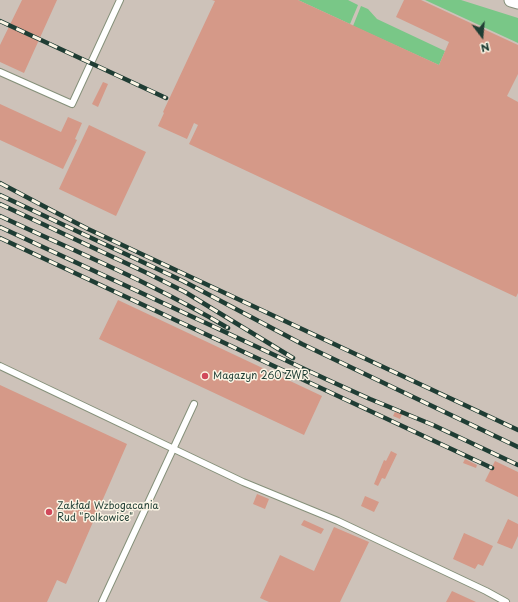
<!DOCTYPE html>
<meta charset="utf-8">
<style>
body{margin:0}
#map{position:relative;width:518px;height:602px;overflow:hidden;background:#ebe2bf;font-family:"Playpen Sans",sans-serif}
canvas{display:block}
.north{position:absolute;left:462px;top:16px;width:40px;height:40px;-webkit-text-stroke:3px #fcf5e5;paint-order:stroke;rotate:164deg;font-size:11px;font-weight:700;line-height:16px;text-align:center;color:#1f3d34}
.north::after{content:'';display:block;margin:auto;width:14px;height:18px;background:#1f3d34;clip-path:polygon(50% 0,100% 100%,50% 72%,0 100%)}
</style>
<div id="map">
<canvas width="518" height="602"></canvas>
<div class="north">N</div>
</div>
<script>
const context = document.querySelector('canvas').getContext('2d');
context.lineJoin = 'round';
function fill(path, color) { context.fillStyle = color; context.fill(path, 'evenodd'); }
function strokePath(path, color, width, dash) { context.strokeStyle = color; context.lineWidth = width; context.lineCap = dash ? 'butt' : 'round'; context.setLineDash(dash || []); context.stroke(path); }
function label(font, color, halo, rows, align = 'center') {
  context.font = font + ' "Playpen Sans",sans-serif'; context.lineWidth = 3; context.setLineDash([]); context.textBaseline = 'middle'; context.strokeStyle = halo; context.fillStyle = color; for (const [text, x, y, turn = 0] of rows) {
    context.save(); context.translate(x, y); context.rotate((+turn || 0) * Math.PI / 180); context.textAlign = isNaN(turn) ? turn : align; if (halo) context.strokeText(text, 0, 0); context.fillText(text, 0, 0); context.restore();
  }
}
fill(new Path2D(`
 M0,0H518V602H0Z`), '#cdc2b9');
fill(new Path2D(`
 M298,0H348L358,5L350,24Z
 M425,0H461L518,18V43Z
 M361,6L368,9L377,19L445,51L439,65L353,26Z`), '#79c787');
fill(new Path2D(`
 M22,0H57L24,73L0,62V45Z
 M212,0H298L439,65L449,42L396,17L404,0H421L518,45V74L507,96L518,102V293L516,297L189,144L198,125L194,123L187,139L158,126L164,113L163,112L215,1Z
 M103,82L108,84L98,107L92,104Z
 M0,104L61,132L68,117L82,123L75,139L77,140L63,169L0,140Z
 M89,125L146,152L116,216L59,189Z
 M118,300L322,396L304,435L99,339Z
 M0,385L127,444L66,584L57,580L47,602H0Z
 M395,412L402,414L400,419L393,416Z
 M391,451L397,454L385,479L382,478L378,486L374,484L384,460L386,461Z
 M465,459L477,465L476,468L463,463Z
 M495,461L518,472V497L485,481Z
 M257,494L269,499L265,509L253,504Z
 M365,496L379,502L374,512L361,506Z
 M508,519L518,524V536L512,549L497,543Z
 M304,520L324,529L321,534L301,525Z
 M334,527L369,542L340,602H269L260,598L280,555L314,571Z
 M464,533L493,546L483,566L478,564L475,569L453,559Z
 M452,591L476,602H446Z`), '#d59988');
const service = new Path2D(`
 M0,72L72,104L120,0
 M0,366L243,482L338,521L486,591L506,602
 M102,602L194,404`);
const minor = new Path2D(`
 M511,0L518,2`);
strokePath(service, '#85907a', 8);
strokePath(minor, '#85907a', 15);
strokePath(service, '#fff', 6);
strokePath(minor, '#fff', 13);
const rail = new Path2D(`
 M0,21L166,98
 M0,183L51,210L88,229L518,430
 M0,195L183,281L302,344L518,447
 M0,204L147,273L185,292L293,358
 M0,216C76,252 155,284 228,328
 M0,227L328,380L370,399L433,425L518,465
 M0,238L492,468`);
strokePath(rail, '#1f3d34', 4.5);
strokePath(rail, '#fcf5e5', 3, [9]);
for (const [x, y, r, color] of [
 [205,376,4,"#d1495b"],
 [49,512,4,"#d1495b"]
]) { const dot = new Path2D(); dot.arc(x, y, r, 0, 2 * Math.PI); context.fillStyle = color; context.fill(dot); strokePath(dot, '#fcf5e5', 1.5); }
label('10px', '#1f3d34', '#fcf5e5', [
 ["Magazyn 260 ZWR",213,376],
 ["Zakład Wzbogacania",57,506],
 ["Rud \"Polkowice\"",57,518]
], 'left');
</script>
